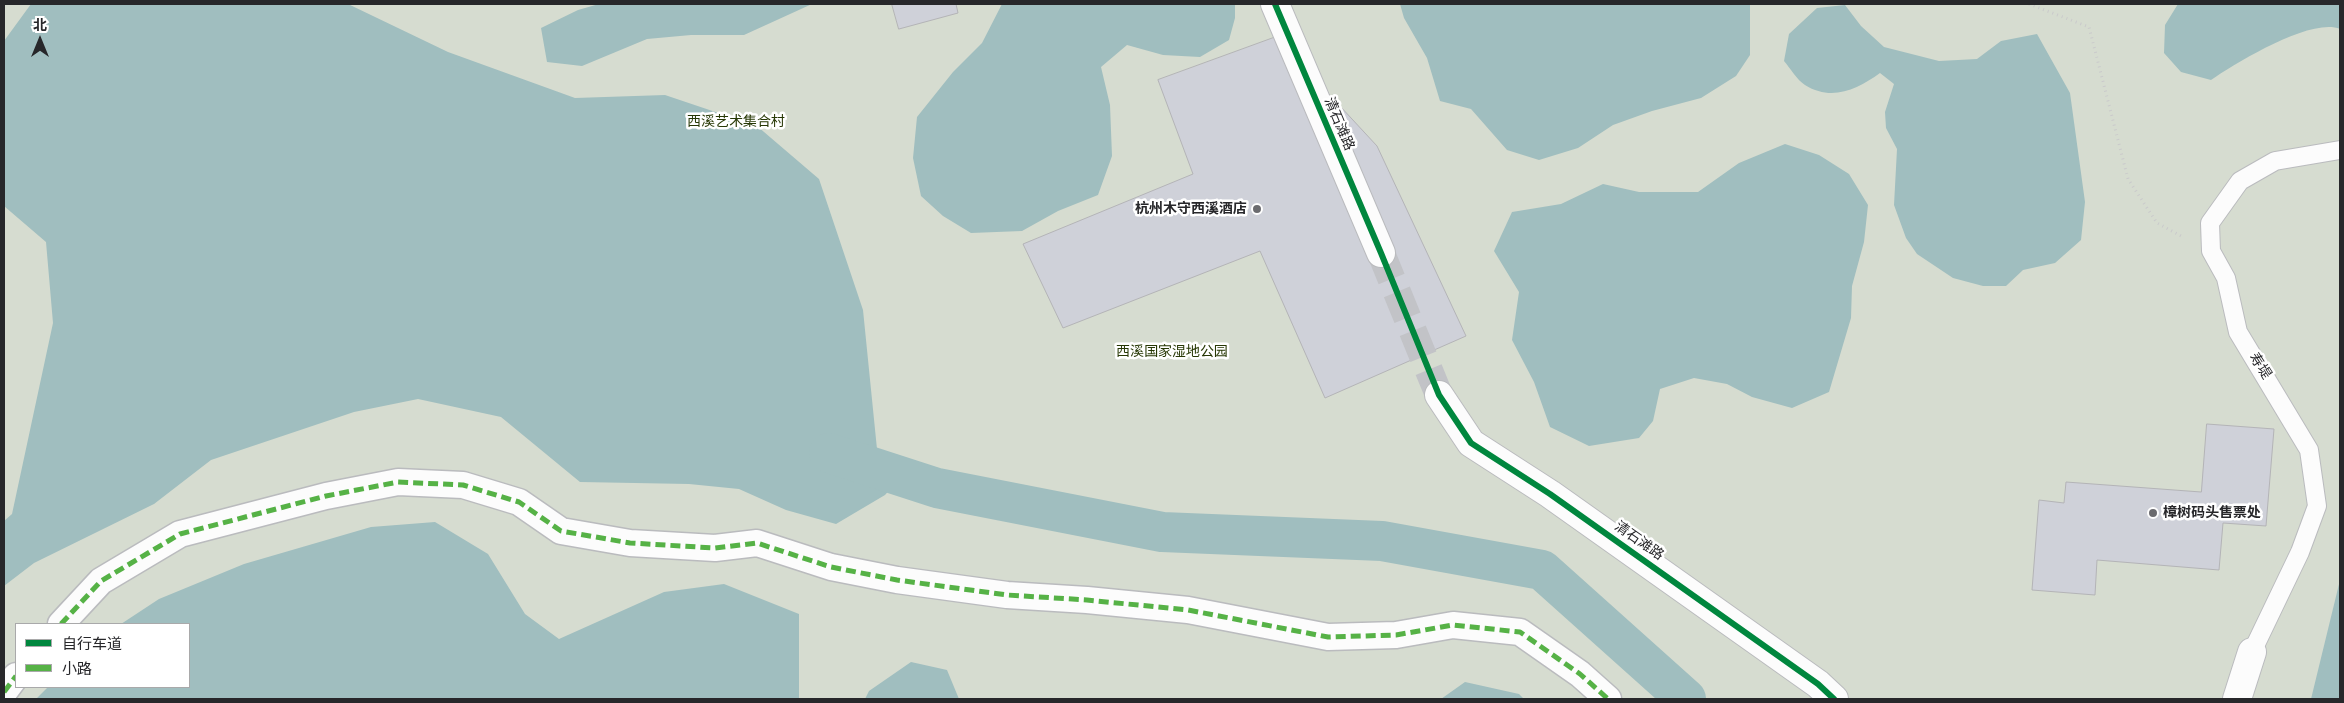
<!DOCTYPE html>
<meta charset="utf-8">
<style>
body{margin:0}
#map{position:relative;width:2344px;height:703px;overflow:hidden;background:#e9eaee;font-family:"Open Sans","Noto Sans SC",sans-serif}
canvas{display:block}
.frame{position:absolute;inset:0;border:5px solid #27272a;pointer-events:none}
.legend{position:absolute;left:15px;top:623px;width:175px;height:65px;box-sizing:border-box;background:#fff;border:1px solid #a9a9aa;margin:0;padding:6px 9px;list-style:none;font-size:15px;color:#27272a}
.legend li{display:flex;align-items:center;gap:10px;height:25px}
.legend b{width:25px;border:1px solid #a9a9aa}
.north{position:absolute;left:15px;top:15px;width:50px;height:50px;-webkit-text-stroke:4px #fff;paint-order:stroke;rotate:0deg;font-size:14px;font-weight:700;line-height:20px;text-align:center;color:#27272a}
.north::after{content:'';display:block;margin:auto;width:18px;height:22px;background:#27272a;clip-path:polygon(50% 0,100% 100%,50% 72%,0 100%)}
</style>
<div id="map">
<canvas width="2344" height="703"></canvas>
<div class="frame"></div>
<ul class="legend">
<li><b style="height:6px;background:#00873e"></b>自行车道</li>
<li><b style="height:6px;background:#56b246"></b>小路</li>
</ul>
<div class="north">北</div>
</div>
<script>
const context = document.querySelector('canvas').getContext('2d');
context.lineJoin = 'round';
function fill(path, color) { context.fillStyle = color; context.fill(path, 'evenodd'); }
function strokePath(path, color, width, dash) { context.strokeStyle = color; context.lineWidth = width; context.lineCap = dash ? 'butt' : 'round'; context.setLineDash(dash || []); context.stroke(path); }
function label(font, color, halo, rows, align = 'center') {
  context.font = font + ' "Open Sans","Noto Sans SC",sans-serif'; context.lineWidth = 5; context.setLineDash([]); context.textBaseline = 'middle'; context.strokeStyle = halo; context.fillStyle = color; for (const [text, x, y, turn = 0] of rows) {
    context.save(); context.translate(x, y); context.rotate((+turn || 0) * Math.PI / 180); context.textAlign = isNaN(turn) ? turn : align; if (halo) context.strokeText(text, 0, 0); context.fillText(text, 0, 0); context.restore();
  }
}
fill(new Path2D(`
 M4,4H2340V699H4ZM16,624H189V687H16Z`), '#d6dcd0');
fill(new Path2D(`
 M31,4H348L448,52L575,98L665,95L757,126L819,179L863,310L879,469L902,476L885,495L836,524L786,510L739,489L689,484L580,482L501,417L418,399L354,412L211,460L154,504L34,563L4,586V521L12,514L53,323L46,242L4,206V41Z
 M599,4H812L744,35H691L647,39L582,66L547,62L541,28L578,10Z
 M1002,4H1235V18L1229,40L1200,57L1163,55L1127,45L1101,67L1110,105L1112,156L1098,195L1058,211L1022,231L971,233L943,216L921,196L913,158L917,117L953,72L982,43Z
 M1400,4H1750V55L1736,76L1701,98L1652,111L1613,125L1578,148L1539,160L1507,150L1471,109L1440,101L1427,58L1404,18Z
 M2178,4H2340V29C2311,17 2236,63 2211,80L2181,72L2164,53L2165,25Z
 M1845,5L1861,26L1884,47L1939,61L1977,59L2001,41L2037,34L2070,93L2085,202L2081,240L2055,263L2023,270L2006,286H1983L1953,278L1917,254L1906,238L1894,205L1897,149L1886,128L1885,112L1894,84L1880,73C1858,89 1832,102 1805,85C1797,80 1790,68 1784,61L1789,34L1817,8Z
 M1785,144L1819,155L1849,174L1868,205L1864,242L1852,286L1851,318L1829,392L1792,408L1752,397L1727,384L1694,378L1660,389L1653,421L1639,438L1589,446L1550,427L1534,382L1512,340L1519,292L1494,251L1512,212L1561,204L1603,184L1639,192H1698L1739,163Z
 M435,522L488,554L525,614L559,639L664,592L724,584L799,614V699H36L48,687H189V624H121L159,599L244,564L371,527Z
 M2340,580V699H2311Z
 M911,662L947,670L959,699H865L869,691Z
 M1465,682L1519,694L1524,699H1441Z`), '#a0bebf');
strokePath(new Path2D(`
 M829,453L937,488L1162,532L1382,541L1542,570L1686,699`), '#a0bebf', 40);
const building = new Path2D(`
 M892,4H956L958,13L899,29Z
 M1276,37L1377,146L1466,336L1325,398L1260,251L1063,328L1023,244L1193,174L1158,80Z
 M2207,424L2274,429L2266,526L2223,523L2219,570L2097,560L2095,595L2032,590L2039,500L2064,503L2066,482L2201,492Z`);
fill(building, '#cfd1d9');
strokePath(building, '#b4b4b7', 1);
strokePath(new Path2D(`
 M1381,253L1439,395`), '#c2c3c7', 28, [28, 14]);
const service = new Path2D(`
 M2252,652L2300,552L2317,506L2309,450L2238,332L2226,278L2211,251L2210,223L2240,181L2275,161L2340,150`);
const pedestrian = new Path2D(`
 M61,624L101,581L180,534L326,496L398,482L463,485L519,502L561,531L630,543L715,548L757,543L831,567L897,580L1007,595L1087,600L1188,610L1328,637L1396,635L1453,625L1520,632L1580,674L1608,699
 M4,692L16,676`);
const minor = new Path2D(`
 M1275,4L1381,253
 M1439,395L1471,443L1550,494L1818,684L1834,699
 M2237,699L2252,652`);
strokePath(service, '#babbbe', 20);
strokePath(pedestrian, '#babbbe', 29);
strokePath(minor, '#babbbe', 30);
strokePath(new Path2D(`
 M2029,4L2089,27L2128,179L2157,223L2181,236`), '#cacacb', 3, [1, 4]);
strokePath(service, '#fcfcfc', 18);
strokePath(pedestrian, '#fcfcfc', 26);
strokePath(minor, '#fcfcfc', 28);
strokePath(new Path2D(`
 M61,624L101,581L180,534L326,496L398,482L463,485L519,502L561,531L630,543L715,548L757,543L831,567L897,580L1007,595L1087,600L1188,610L1328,637L1396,635L1453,625L1520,632L1580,674L1608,699
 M4,692L16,676`), '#56b246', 5, [10, 5]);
strokePath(new Path2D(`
 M1275,4L1381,253L1439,395L1471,443L1550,494L1818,684L1834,699`), '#00873e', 6);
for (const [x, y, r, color] of [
 [1257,209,5,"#6b6b6f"],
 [2153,513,5,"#6b6b6f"]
]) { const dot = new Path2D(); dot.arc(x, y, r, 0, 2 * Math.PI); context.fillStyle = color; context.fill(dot); strokePath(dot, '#fff', 2); }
label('14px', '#273805', '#fff', [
 ["西溪艺术集合村",736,122],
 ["西溪国家湿地公园",1172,352]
]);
label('14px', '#27272a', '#fff', [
 ["清石滩路",1339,124,67],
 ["寿堤",2260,366,57],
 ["清石滩路",1639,541,35]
]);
label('bold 14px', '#27272a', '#fff', [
 ["杭州木守西溪酒店",1247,209],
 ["樟树码头售票处",2163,513,"left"]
], 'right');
</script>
